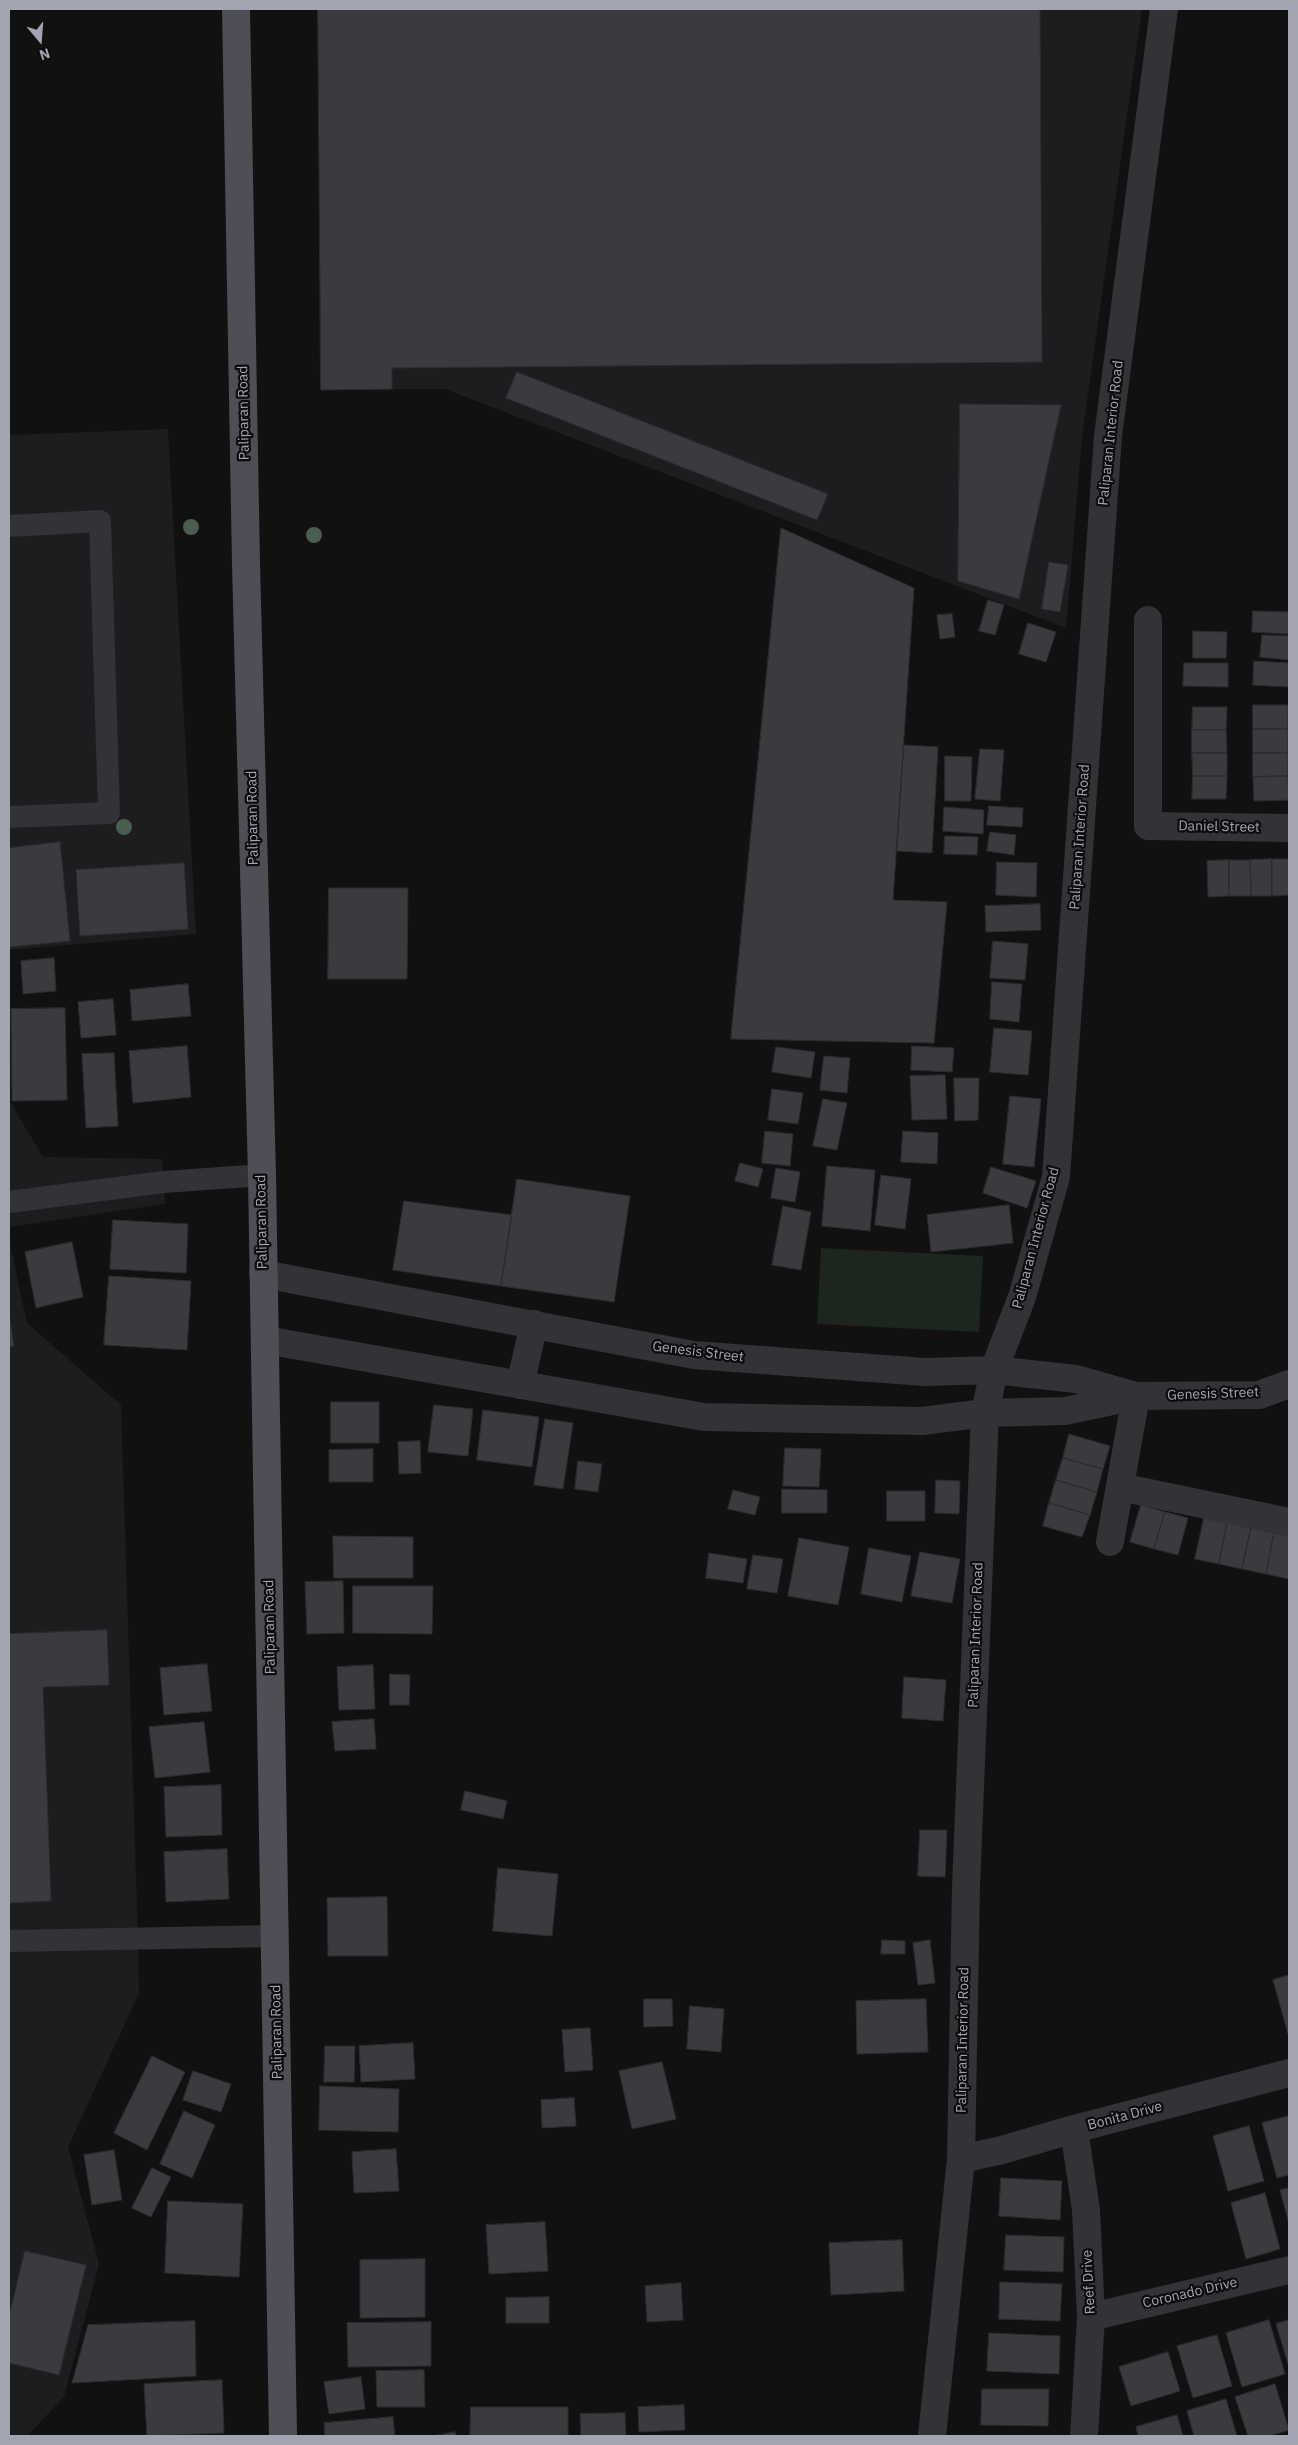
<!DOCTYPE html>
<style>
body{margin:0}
#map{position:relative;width:1298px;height:2445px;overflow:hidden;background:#111112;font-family:"IBM Plex Sans",sans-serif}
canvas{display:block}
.frame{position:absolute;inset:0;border:10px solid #a3a4b2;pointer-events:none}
.north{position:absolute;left:15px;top:15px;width:50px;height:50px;-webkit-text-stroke:4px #0c0c0d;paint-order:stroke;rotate:162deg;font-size:14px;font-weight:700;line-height:20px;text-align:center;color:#a3a4b2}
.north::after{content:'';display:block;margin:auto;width:18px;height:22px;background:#a3a4b2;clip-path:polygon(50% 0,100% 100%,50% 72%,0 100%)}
</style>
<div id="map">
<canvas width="1298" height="2445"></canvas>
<div class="frame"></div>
<div class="north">N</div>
</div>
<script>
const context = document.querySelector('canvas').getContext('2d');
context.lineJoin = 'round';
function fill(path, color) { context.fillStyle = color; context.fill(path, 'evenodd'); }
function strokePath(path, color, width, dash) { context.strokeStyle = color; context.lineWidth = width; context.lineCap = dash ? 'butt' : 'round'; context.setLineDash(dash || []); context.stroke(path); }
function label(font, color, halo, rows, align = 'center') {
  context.font = font + ' "IBM Plex Sans",sans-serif'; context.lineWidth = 4.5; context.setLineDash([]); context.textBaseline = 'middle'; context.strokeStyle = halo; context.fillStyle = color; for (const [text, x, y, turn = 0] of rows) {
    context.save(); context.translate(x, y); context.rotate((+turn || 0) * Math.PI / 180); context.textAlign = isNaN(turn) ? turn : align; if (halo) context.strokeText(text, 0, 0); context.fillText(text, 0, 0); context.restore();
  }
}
fill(new Path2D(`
 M318,9H1142L1082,437L1066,628L445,389L321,390Z
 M168,429L196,934L9,950V435Z
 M9,1100L43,1157L162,1159L165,1204L9,1227Z
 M9,1239L27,1323L121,1405L138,1939L139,1993L68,2147L99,2264L64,2397L27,2436H9Z`), '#1d1d1f');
fill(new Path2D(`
 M821,1248L983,1256L979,1332L817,1324Z`), '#1d251f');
const building = new Path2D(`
 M318,9H1040L1042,362L392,368V389L321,390Z
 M517,372L828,494L817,520L506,398Z
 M960,404L1061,405L1019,599L958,581Z
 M781,528L914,588L893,900L947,902L934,1043L731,1039Z
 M1049,562L1068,565L1060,612L1042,609Z
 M988,600L1004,605L995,635L979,631Z
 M1253,611L1289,612V634L1252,632Z
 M952,614L955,637L940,639L937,615Z
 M1028,623L1056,632L1046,662L1019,654Z
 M1193,631L1227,632L1226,658H1193Z
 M1262,635L1289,636V660L1260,657Z
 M1254,661L1289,663V687L1253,685Z
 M1184,663H1228V687L1183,686Z
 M1253,705H1288V729H1253Z
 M1193,707H1227L1226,730H1192Z
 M1253,729H1288V753H1253Z
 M1192,730H1226L1227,753H1192Z
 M904,745L938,747L932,853L897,851Z
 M980,749L1004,750L1000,801L975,799Z
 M1192,753H1227V776H1193Z
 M1253,753H1288V776L1253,777Z
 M945,756L972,757L971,801H945Z
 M1193,776H1227L1226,799H1192Z
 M1288,776L1289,800L1254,801L1253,777Z
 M989,806L1023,808L1022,827L987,825Z
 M944,807L984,810L983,834L943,831Z
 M990,832L1016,835L1014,855L987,851Z
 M945,836L978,837L977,855L944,854Z
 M60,842L70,941L9,947V848Z
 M1272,859V896H1251L1250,860Z
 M1272,859H1289V895L1272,896Z
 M1229,860H1250L1251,896H1229Z
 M1229,860V896L1208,897L1207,861Z
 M997,862L1037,863L1036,897L996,895Z
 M184,863L188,929L80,936L76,870Z
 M329,888H408L407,979H328Z
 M1040,904L1041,930L986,932L985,906Z
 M993,941L1028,944L1025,980L990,978Z
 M54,958L56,991L23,994L21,961Z
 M992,982L1022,984L1019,1022L990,1019Z
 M188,984L191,1016L132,1021L130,990Z
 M113,999L116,1035L81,1038L78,1002Z
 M65,1008L67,1100L12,1101L11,1009Z
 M994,1028L1032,1031L1028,1075L990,1072Z
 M187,1046L191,1097L133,1103L129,1051Z
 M912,1046L954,1048L952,1072L911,1070Z
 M776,1047L815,1052L811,1078L772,1072Z
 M114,1053L118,1126L86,1128L82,1054Z
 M824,1056L850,1058L847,1093L820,1090Z
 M945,1075L947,1119L912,1120L910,1076Z
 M954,1078H979L978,1120L955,1121Z
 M772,1089L803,1093L798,1124L768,1120Z
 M1010,1096L1041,1099L1034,1167L1003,1164Z
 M823,1099L847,1103L837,1150L813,1146Z
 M765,1131L793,1134L790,1166L762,1163Z
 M903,1131L938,1133L937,1164L901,1162Z
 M740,1163L763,1169L758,1187L735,1181Z
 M827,1166L875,1170L870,1231L822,1226Z
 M991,1167L1036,1181L1027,1208L983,1193Z
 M776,1168L800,1172L795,1202L771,1198Z
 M881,1175L911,1179L905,1229L875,1225Z
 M517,1179L630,1196L614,1302L501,1286Z
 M404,1201L512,1215L501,1286L393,1270Z
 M1009,1205L1013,1243L931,1252L927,1215Z
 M783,1206L811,1212L801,1270L772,1265Z
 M113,1220L188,1224L186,1273L110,1269Z
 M72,1242L83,1297L36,1308L25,1252Z
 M109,1276L191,1281L187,1350L104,1345Z
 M9,1313L14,1346L9,1347Z
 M331,1402H379V1443H331Z
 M434,1405L473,1409L468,1456L428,1452Z
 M483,1410L539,1417L532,1467L477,1460Z
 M545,1419L573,1423L563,1489L534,1485Z
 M1069,1434L1110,1446L1103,1469L1063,1458Z
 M420,1441L421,1473L399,1474L398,1442Z
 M785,1448L821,1449L819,1487L783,1486Z
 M373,1449V1482H329V1450Z
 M1063,1458L1103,1469L1097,1492L1056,1480Z
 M578,1461L602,1464L598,1492L575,1489Z
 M936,1480L960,1481L959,1514L935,1513Z
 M1056,1480L1097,1492L1090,1515L1049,1503Z
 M782,1489L827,1490V1513H782Z
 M733,1490L760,1497L755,1515L728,1509Z
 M887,1491H925V1521H887Z
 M1049,1503L1090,1515L1082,1537L1043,1526Z
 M1141,1505L1165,1512L1154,1549L1130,1542Z
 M1165,1512L1188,1518L1178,1555L1154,1549Z
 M1204,1518L1227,1523L1219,1564L1195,1559Z
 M1227,1523L1251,1528L1242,1569L1219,1564Z
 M1251,1528L1274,1533L1266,1574L1242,1569Z
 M1274,1533L1289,1536V1579L1266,1574Z
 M333,1536L413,1537V1578H334Z
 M799,1538L849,1547L838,1605L788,1596Z
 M869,1548L911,1556L902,1602L861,1594Z
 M920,1552L960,1559L952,1603L911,1596Z
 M709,1553L747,1559L743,1583L706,1578Z
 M753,1555L783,1559L777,1593L747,1589Z
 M343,1581L344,1633L307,1634L305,1582Z
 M353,1586H433L432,1634L353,1633Z
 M107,1630L109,1685L43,1687L51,1901L9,1903V1634Z
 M207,1664L212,1711L164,1715L160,1668Z
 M373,1665L375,1709L339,1710L337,1667Z
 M390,1674L410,1675L409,1705H390Z
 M904,1677L946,1680L943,1721L902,1718Z
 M374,1719L376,1749L335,1751L332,1722Z
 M204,1722L210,1772L155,1778L149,1727Z
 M221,1785L222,1835L166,1837L164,1787Z
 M465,1791L507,1801L503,1819L461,1810Z
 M920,1830H947L945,1877L918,1876Z
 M227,1849L229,1899L166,1902L164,1852Z
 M498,1868L558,1874L552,1936L493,1931Z
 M387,1897L388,1956H328L327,1898Z
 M882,1940L905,1941V1954H881Z
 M930,1940L935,1983L918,1985L913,1943Z
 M1289,1975V2034H1288L1273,1980Z
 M644,1999H672L673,2026L644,2027Z
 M926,1999L928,2052L857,2054L856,2001Z
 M690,2006L724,2009L721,2052L687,2049Z
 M590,2028L593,2070L565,2072L562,2030Z
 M413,2043L415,2079L361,2082L359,2046Z
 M325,2046H355L354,2082H324Z
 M152,2056L185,2072L147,2150L114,2133Z
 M662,2062L676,2119L632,2129L619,2071Z
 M193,2071L231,2084L221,2112L183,2100Z
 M320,2086L399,2089L398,2132L319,2130Z
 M574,2098L576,2126L542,2128L541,2100Z
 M184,2111L215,2125L192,2178L160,2164Z
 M1289,2116V2175L1277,2178L1262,2123Z
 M1249,2126L1264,2181L1228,2191L1213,2136Z
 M396,2149L399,2191L354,2193L352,2152Z
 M114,2150L122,2200L92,2205L84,2155Z
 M152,2168L171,2177L151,2217L132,2208Z
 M1001,2178L1062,2181L1060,2220L999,2216Z
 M1289,2188V2224L1280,2190Z
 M1265,2193L1280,2249L1246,2259L1231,2203Z
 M168,2201L243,2204L239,2277L165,2273Z
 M545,2222L548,2271L489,2274L486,2225Z
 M1006,2235L1064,2237L1063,2272L1004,2270Z
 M902,2240L904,2291L831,2295L829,2243Z
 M25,2251L86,2265L59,2375L9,2363V2317Z
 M425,2259V2317L360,2318V2260Z
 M1000,2282L1062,2284L1060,2321L999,2319Z
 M681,2283L683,2320L647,2322L645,2286Z
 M549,2297V2323H506V2298Z
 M1269,2320L1285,2374L1242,2387L1226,2333Z
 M1289,2320V2367L1276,2324Z
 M195,2321L196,2376L72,2383L88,2325Z
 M431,2322V2366L348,2367L347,2323Z
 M989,2333L1060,2336L1059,2374L987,2371Z
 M1217,2335L1232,2386L1193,2398L1177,2346Z
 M1168,2352L1180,2391L1131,2406L1119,2367Z
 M424,2370L425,2407H377L376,2371Z
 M361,2377L365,2409L329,2414L324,2382Z
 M222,2380L224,2433L147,2436L144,2384Z
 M1275,2384L1289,2430L1269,2436H1248L1235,2397Z
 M982,2389H1049L1048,2426L981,2425Z
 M1226,2399L1237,2436H1194L1187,2411Z
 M684,2405L685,2430L639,2432L638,2407Z
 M471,2407H568V2436H470Z
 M625,2413L626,2436H581L580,2414Z
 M1177,2415L1183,2436H1138L1136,2427Z
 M393,2417L395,2436H325L324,2423Z
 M455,2432L456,2436H433Z`);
fill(building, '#3b3b3f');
strokePath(building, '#2c2b2e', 1);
strokePath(new Path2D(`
 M9,526L100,521L109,813L9,817
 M9,1202L164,1182L262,1175
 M9,1941L275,1936`), '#323237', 22);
strokePath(new Path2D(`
 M1148,620V826L1289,828
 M263,1274L694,1355L925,1372L994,1370L1076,1379L1132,1395
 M265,1340L704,1417L922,1421L985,1413L1065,1411L1136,1396L1259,1395L1289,1384
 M520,1385L534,1324
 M1120,1487L1289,1522
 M1110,1542L1136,1396
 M1074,2129L1086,2210L1091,2317L1084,2436
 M961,2159L1002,2150L1074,2129L1289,2073
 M1091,2317L1289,2270
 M932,2436L961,2159L966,1887L985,1413L994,1370L1022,1297L1056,1177L1108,436L1164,9`), '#323237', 28);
strokePath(new Path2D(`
 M236,9L246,564L262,1175L283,2436`), '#4e4e56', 28);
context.fillStyle = '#4b5d51';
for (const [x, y] of [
 [191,527],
 [314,535],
 [124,827]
]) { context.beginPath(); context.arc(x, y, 8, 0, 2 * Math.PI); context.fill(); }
label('14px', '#a3a4b2', '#0c0c0d', [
 ["Paliparan Road",244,413,-91],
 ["Paliparan Interior Road",1111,433,-84],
 ["Paliparan Road",253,818,-91],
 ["Daniel Street",1219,827,1],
 ["Paliparan Interior Road",1080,837,-86],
 ["Paliparan Road",262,1222,-91],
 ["Paliparan Interior Road",1036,1238,-75],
 ["Genesis Street",698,1352,7],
 ["Genesis Street",1213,1394,-2],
 ["Paliparan Road",270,1627,-91],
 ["Paliparan Interior Road",976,1635,-88],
 ["Paliparan Road",277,2032,-91],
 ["Paliparan Interior Road",963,2040,-89],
 ["Bonita Drive",1125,2116,-15],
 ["Reef Drive",1089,2282,-93],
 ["Coronado Drive",1190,2293,-13]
]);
</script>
